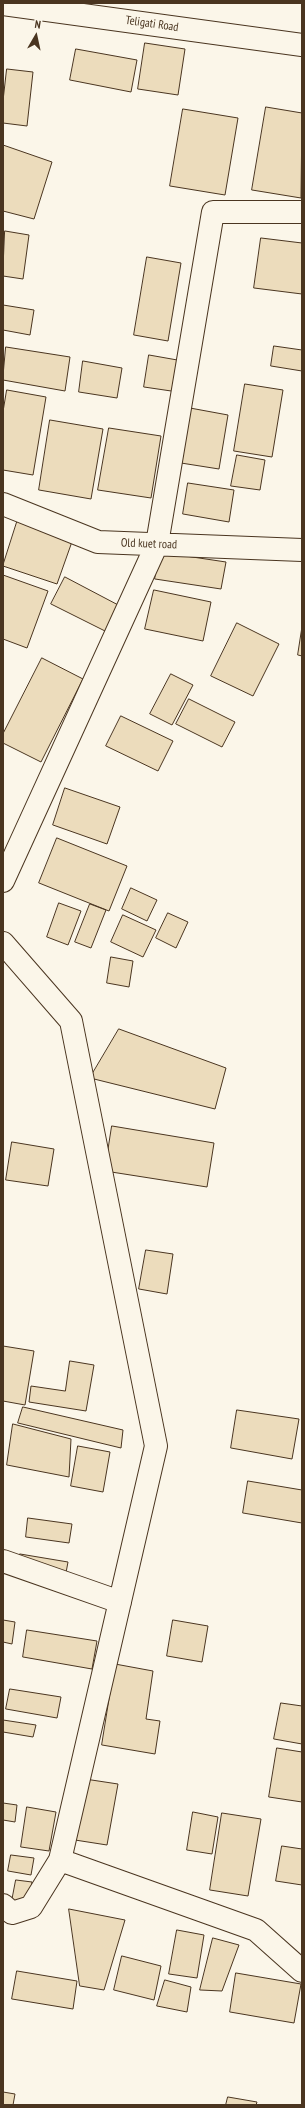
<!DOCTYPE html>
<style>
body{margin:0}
#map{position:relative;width:305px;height:2108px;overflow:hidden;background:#fbf6e9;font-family:"PT Sans Narrow",sans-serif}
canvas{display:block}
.frame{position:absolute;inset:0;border:4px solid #4a3520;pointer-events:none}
.north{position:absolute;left:16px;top:16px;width:40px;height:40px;-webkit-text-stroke:3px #fbf6e9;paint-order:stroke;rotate:9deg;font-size:11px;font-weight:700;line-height:16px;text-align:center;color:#4a3520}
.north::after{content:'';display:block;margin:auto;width:14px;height:18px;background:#4a3520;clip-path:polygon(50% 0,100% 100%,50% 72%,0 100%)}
</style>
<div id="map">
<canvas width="305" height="2108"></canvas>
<div class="frame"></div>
<div class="north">N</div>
</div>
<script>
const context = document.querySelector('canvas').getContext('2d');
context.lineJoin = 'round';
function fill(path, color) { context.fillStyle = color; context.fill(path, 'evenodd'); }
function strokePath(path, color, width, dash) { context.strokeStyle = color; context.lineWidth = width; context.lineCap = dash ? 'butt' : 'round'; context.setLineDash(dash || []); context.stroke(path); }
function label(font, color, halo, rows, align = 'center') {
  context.font = font + ' "PT Sans Narrow",sans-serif'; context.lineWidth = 3; context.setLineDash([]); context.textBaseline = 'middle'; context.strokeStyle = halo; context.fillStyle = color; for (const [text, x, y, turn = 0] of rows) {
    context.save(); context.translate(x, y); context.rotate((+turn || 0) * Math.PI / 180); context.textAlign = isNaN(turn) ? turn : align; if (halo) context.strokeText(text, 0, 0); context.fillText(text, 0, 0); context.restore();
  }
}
const building = new Path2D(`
 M145,43L185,49L178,95L138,89Z
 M76,49L137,60L131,92L70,80Z
 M7,69L33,72L27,126L3,123V101Z
 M266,107L302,113L301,198L252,190Z
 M183,109L238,118L225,195L170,186Z
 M3,145L52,162L34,219L3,211Z
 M5,231L29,235L23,279L3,276Z
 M261,238L302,243V294L254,288Z
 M147,257L181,263L168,341L134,335Z
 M3,305L34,310L30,335L3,330Z
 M274,346L302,350V371L271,366Z
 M6,347L70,357L65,391L3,380Z
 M149,355L183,361L178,392L144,387Z
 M83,361L122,368L117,398L79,392Z
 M245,384L283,390L272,457L234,451Z
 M7,390L46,397L33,475L3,470V412Z
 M190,408L228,415L219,469L181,463Z
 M50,420L103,429L91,499L39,490Z
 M109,428L161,436L151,498L98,490Z
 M237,455L265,460L260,490L231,486Z
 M188,483L234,490L229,522L183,514Z
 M18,519L74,536L57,584L3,566Z
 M159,552L226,562L221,589L155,579Z
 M3,575L48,591L27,648L3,639Z
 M65,577L122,607L109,633L51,604Z
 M154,590L211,602L203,641L145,629Z
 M237,623L279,644L253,696L211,676Z
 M302,627V656L298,655Z
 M42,658L83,679L41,762L3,743V734Z
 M171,674L193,685L172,725L150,714Z
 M189,699L235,722L222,747L176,724Z
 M121,716L173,741L158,771L106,746Z
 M65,788L120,807L107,844L53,825Z
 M57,838L127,866L109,911L39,883Z
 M131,888L157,900L147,921L122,909Z
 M59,903L81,911L68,945L47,937Z
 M90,904L106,910L91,948L75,942Z
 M168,913L188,922L176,948L156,938Z
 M123,915L156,930L143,957L111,942Z
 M111,957L133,961L129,987L107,983Z
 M119,1029L226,1068L215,1109L90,1078Z
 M112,1126L214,1143L207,1187L105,1171Z
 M12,1142L54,1149L48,1186L6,1180Z
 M146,1250L173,1254L167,1294L139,1289Z
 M3,1346L34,1351L25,1405L3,1401Z
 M70,1361L94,1365L86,1411L29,1402L31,1386L65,1391Z
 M23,1407L123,1430L121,1448L18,1423Z
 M237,1410L299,1419L292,1459L231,1448Z
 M13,1424L71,1439L69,1477L7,1465Z
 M78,1446L110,1452L103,1492L71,1486Z
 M248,1481L302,1490V1523L243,1513Z
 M28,1518L72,1524L69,1543L26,1537Z
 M20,1554L68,1562L65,1578L17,1569Z
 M3,1620L15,1622L12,1644L3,1642Z
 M173,1620L208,1626L202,1662L167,1656Z
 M27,1630L97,1641L92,1669L23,1657Z
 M115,1664L153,1671L146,1719L160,1721L155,1754L102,1745Z
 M10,1689L61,1697L57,1718L6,1709Z
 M281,1703L302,1706V1744L274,1739Z
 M3,1720L36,1725L33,1737L3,1732Z
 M277,1748L302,1752V1802L269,1797Z
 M85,1779L118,1784L107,1845L75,1840Z
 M3,1803L17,1805L15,1822L3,1820Z
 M27,1807L56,1812L49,1851L21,1847Z
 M193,1812L218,1817L212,1854L187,1850Z
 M222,1813L261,1819L248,1896L210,1890Z
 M282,1846L302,1849V1885L276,1881Z
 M11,1855L34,1858L31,1875L8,1871Z
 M16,1880L32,1882L29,1904L12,1901Z
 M69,1909L125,1920L104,1990L80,1986Z
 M177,1930L204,1935L197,1978L169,1974Z
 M213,1938L239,1945L222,1991L200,1990Z
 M122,1956L161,1966L154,2000L114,1990Z
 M17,1971L77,1981L73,2009L12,1999Z
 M236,1973L301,1984L294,2023L230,2012Z
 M165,1980L191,1987L187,2012L157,2006Z
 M3,2092L15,2094L13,2105H3Z
 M228,2097L257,2102L256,2105H226Z`);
fill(building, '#ecdcbc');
strokePath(building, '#4a3520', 1);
const street = new Path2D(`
 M3,504L98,542L302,550
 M3,881L157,544L213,212H302
 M3,943L71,1021L156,1446L60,1860L256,1930L302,1971
 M3,1561L120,1602
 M3,1905L12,1913L31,1907L60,1860`);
const secondary = new Path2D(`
 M3,4L302,45`);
strokePath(street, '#4a3520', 24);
strokePath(secondary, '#4a3520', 24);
strokePath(street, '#fbf6e9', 22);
strokePath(secondary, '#fbf6e9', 22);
label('12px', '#4a3520', '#fbf6e9', [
 ["Teligati Road",152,24,8],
 ["Old kuet road",149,544,2]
]);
</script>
